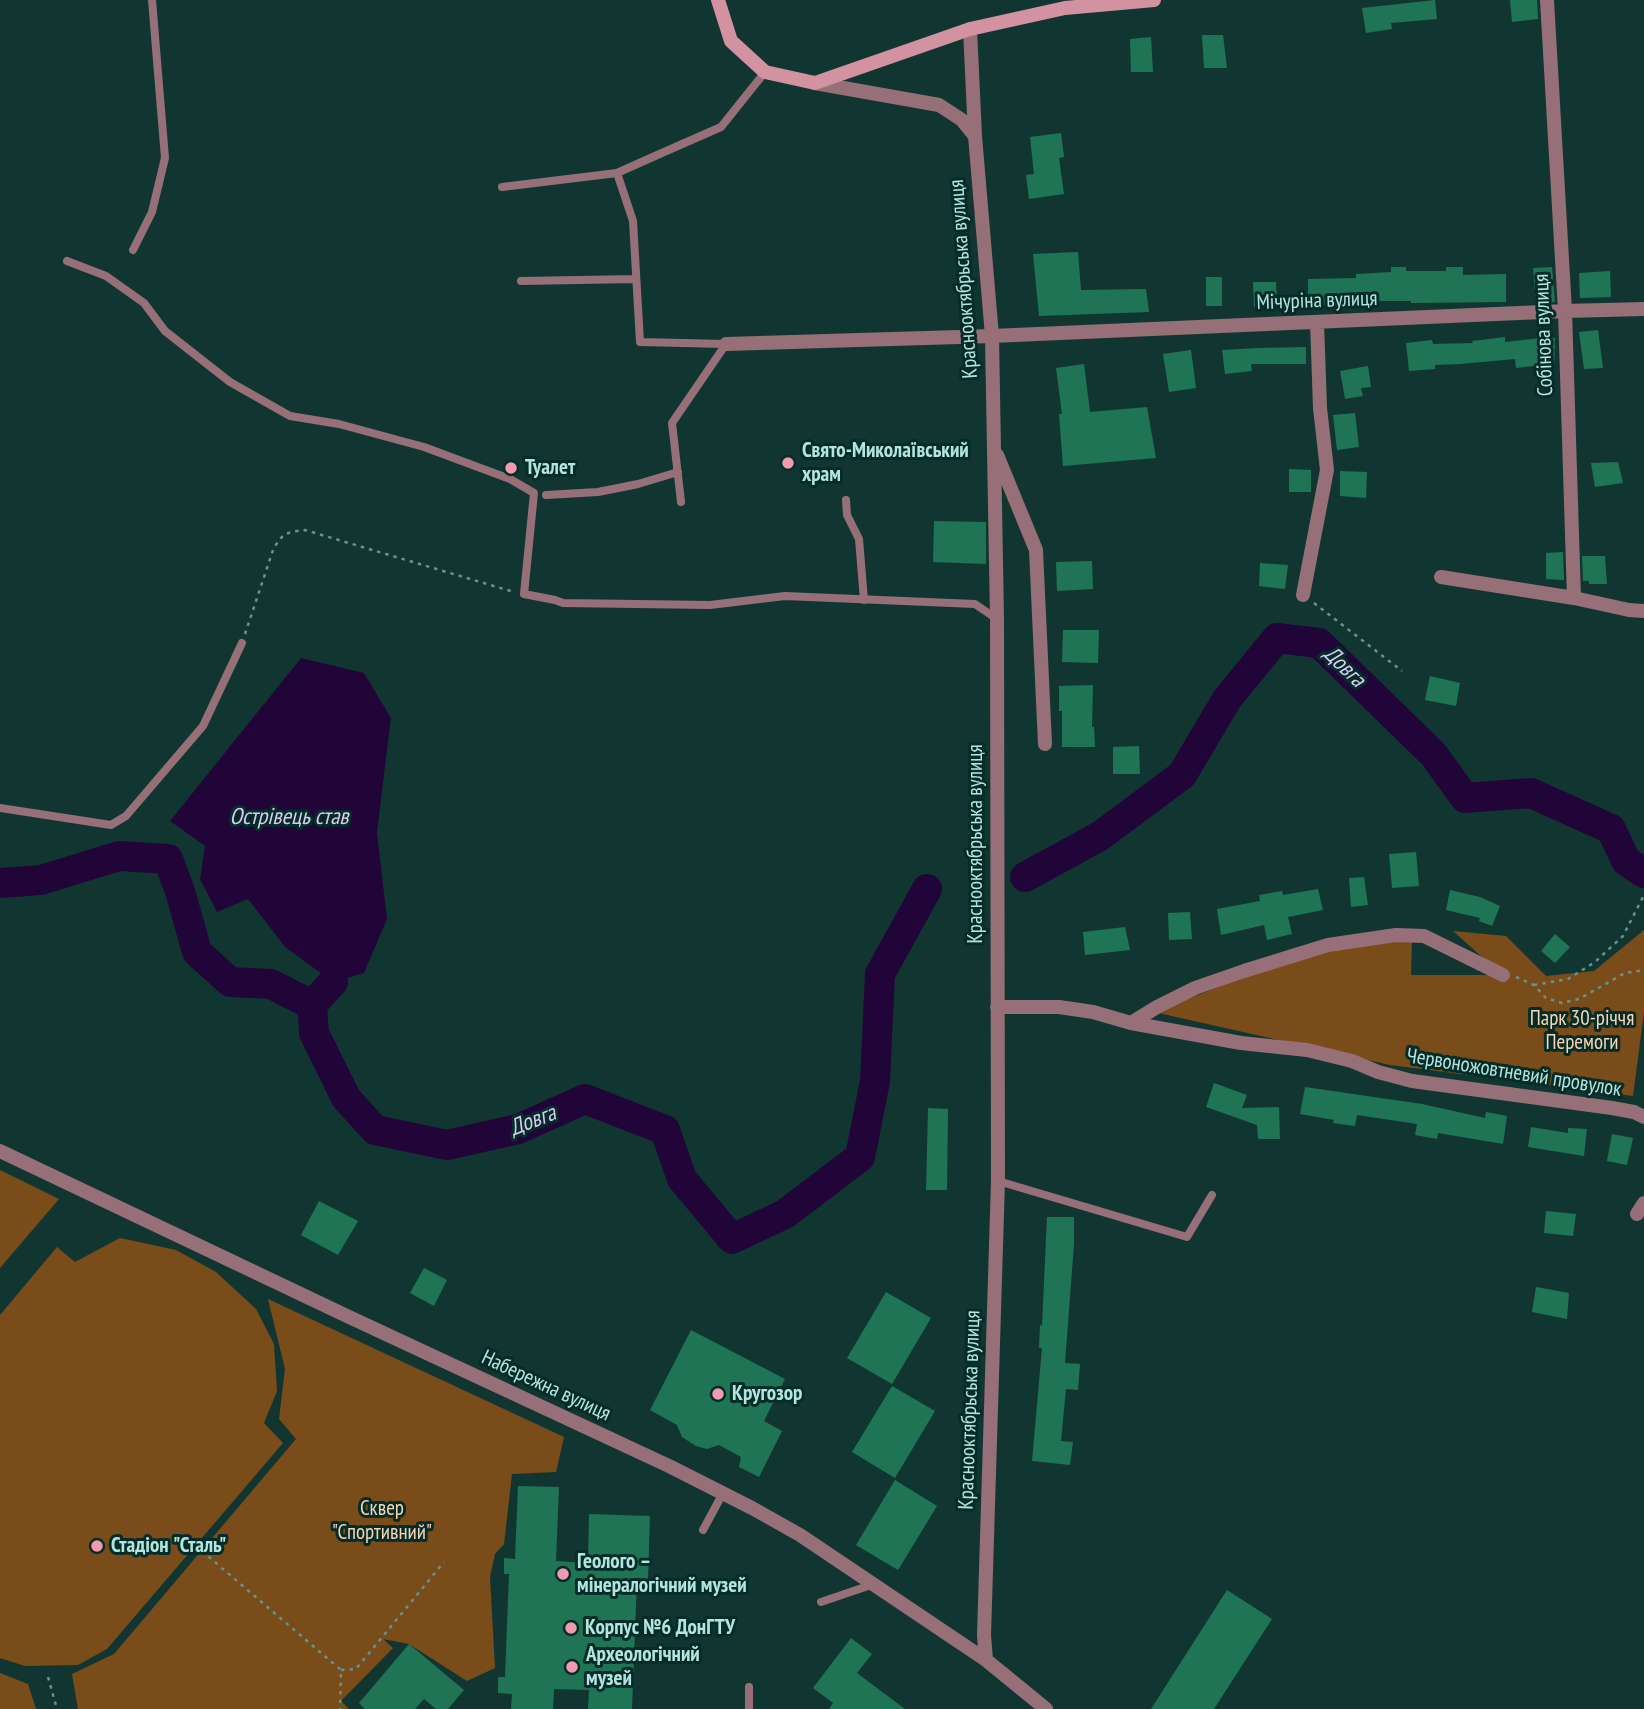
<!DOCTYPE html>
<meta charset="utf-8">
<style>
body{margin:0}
canvas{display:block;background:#113632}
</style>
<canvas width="1644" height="1709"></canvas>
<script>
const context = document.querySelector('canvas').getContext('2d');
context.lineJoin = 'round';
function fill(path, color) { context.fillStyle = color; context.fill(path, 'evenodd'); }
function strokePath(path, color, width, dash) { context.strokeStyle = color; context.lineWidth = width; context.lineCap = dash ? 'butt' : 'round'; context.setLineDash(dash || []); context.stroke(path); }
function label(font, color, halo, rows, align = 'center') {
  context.font = font + ' "PT Sans Narrow",sans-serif'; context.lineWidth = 6; context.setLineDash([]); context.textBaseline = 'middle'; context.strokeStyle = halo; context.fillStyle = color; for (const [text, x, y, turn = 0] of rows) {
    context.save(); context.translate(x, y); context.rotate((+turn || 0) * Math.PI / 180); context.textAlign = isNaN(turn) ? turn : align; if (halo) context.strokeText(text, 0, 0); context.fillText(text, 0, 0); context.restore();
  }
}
fill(new Path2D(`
 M1644,930V1012L1633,1096L1390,1065L1154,1012L1273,966L1340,949L1412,940L1411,975H1502L1453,931L1506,936L1546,976L1594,971Z
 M0,1170L59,1199L0,1268Z
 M120,1238L176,1250L216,1272L256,1309L274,1344L277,1391L264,1423L283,1443L107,1649L78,1665L25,1666L0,1658V1315L57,1247L75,1262Z
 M268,1299L564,1437L556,1472L512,1474L504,1544L495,1554L490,1577L495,1668L467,1681L409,1644L383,1639L393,1648L341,1701L349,1709H78L72,1674L114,1654L296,1439L279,1419L285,1369Z
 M0,1673L28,1684L36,1709H0Z`), '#7a4c19');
fill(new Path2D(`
 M301,658L364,673L391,718L377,832L387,919L364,973L333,982L285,947L248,899L217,912L200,879L205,846L170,821Z`), '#210539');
strokePath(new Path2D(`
 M1025,877L1100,836L1182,775L1227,699L1277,638L1319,643L1433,754L1465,798L1531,793L1611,829L1626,861L1644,873
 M0,883L41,880L119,856L168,859L180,891L197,952L230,982L271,984L312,1005L314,1033L346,1098L375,1130L447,1145L518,1129L585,1099L665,1130L682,1179L732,1239L785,1214L860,1157L875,1081L880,974L927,889
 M312,1005L333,982`), '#210539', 30);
fill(new Path2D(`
 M1435,0L1437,19L1391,23L1392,29L1366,33L1362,8Z
 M1510,0H1537L1538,19L1512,22Z
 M1202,35H1223L1227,68H1204Z
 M1151,37L1153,72H1131L1130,39Z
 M1061,133L1064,157L1059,158L1064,194L1029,199L1026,175L1034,174L1030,137Z
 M1078,252L1081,290L1146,289L1149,312L1039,316L1033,254Z
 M1391,267H1406V271H1446V267H1463V275L1506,274V302L1411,303V301H1379L1308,306V279L1356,278V274L1391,272Z
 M1552,267L1555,302L1536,303L1533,268Z
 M1610,271L1611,297L1580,298L1579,273Z
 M1206,277H1222V306H1206Z
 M1253,282H1276L1277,307H1254Z
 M1598,330L1603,368L1584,369L1579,332Z
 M1505,337V342L1541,338H1555L1554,367L1533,366L1516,368L1515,359L1460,364L1435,365V369L1409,371L1406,343L1432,340L1433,344L1473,343L1472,341Z
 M1306,347V364H1251L1252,371L1225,374L1222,350L1259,348Z
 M1191,350L1196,388L1169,392L1163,354Z
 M1084,364L1090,412L1147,407L1156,458L1063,466L1059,414H1062L1056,368Z
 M1368,366L1371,387L1361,388L1363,396L1345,399L1340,371Z
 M1355,413L1359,447L1337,450L1333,415Z
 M1618,462L1623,483L1595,487L1591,463Z
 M1289,469L1311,470V492H1289Z
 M1340,471L1367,472L1366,498L1340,496Z
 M934,521L986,522V564L933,562Z
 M1563,552L1564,580L1546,579V553Z
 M1582,556H1605L1607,584H1589V581H1583Z
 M1092,561L1093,589L1057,591L1056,562Z
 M1260,563L1288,565L1285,589L1259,586Z
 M1063,630H1099L1098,663L1062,662Z
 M1430,676L1460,683L1456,706L1425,700Z
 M1093,685L1092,727H1094L1095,747H1062V711H1059V686Z
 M1139,746L1140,774H1113V747Z
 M1416,852L1419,886L1392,888L1389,854Z
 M1364,877L1368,905L1351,907L1349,878Z
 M1318,889L1323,910L1288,917L1292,934L1267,940L1264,925L1221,935L1217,909L1260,901L1259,895L1282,891L1283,895Z
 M1450,890L1480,897L1500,906L1492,926L1479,921L1480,918L1446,910Z
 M1190,912L1192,939L1169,940L1168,913Z
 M1125,927L1130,950L1085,955L1083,932Z
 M1555,934L1570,947L1555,963L1541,951Z
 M1214,1083L1247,1095L1242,1108L1279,1107L1280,1139H1258L1257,1125L1206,1107Z
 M1305,1087L1422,1104L1485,1118L1486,1112L1507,1116L1503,1144L1438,1133L1437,1139L1415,1135L1417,1124L1357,1115L1355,1126L1333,1123L1334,1120L1300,1114Z
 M928,1108L948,1109L947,1190H926Z
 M1531,1127L1568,1133V1128L1587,1129L1584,1156L1528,1147Z
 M1612,1134L1633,1138L1627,1165L1607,1161Z
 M319,1201L358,1221L338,1255L301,1235Z
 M1546,1211L1576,1214L1573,1236L1544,1233Z
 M1047,1217H1074V1244L1065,1363L1080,1364L1078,1390L1066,1389L1061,1441L1073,1442L1070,1465L1032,1461L1042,1348H1039L1040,1325L1042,1326Z
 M424,1268L447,1280L434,1306L410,1293Z
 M1536,1287L1569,1293L1567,1319L1532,1312Z
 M886,1292L931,1318L892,1384L847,1358Z
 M691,1330L785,1379L764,1421L782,1431L759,1477L739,1467L741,1457L719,1445L707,1449L696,1446L682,1437L677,1425L650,1410Z
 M892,1386L935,1411L895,1478L852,1452Z
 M895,1480L937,1506L898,1570L856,1545Z
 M518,1486L559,1487L556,1561L588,1563L589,1514L650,1516L648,1579L637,1578L632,1709H588L589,1690L554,1689L553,1709H511L512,1694L498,1693V1677H505L509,1574H504V1558L515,1559Z
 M1227,1590L1272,1619L1214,1709H1151Z
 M851,1638L872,1654L857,1673L905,1709H829L833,1703L813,1688Z
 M409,1644L464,1690L448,1709H436L424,1699L415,1709H365L359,1703Z`), '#1f7455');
strokePath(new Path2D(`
 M1314,603L1402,671
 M245,634L273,550C282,533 287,532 305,530L514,592
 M1516,977L1534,985L1546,998L1562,1003L1579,999L1625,973L1644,970
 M1534,985L1568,979L1595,962L1623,936L1644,895
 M202,1551L341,1670L340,1709
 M341,1670L356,1669L444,1562
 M48,1677L57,1709`), '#66938d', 2.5, [3.5, 5]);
strokePath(new Path2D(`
 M617,173L633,221L640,342L726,344
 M502,187L617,173L655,156L721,127L765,72
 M133,250L152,212L165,158L152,0
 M67,261L106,276L144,303L165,331L230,382L290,416L339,424L424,447L510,479L534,493L524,594L555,600L563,603L710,605L785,596L975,604L997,619
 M521,281L636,279
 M546,495L598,492L638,484L678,472
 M846,500L847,515L859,539L864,600
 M681,502L672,423L726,344
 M0,808L111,825L126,816L203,726L242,643
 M998,1181L1187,1237L1212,1195
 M703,1530L723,1493
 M821,1602L874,1584
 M749,1709V1687`), '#976f78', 8);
strokePath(new Path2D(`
 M1547,0L1565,311L1574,598L1629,610L1644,611
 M970,29L975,136L992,336L997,619L998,1181L984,1635L986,1660
 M815,83L939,105L962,120L975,136
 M726,344L992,336L1565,311L1644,309
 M997,455L1036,550L1045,744
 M1441,577L1574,598
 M1303,595L1327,470L1320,408L1317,322
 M997,1007H1059L1093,1012L1131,1023L1241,1043L1307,1050L1352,1061L1378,1072L1412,1081L1612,1108L1634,1112L1644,1117
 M1131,1023L1157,1007L1195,988L1244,971L1328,945L1396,935L1424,936L1503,975
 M0,1151L347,1316L669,1466L752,1508L800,1535L986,1660L1046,1709
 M1637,1214L1644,1203`), '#976f78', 14);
strokePath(new Path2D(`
 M718,0L731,41L765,72L815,83L970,29L1065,8L1154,0`), '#d292a1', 14);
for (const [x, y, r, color] of [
 [788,463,7,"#f29aaf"],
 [511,468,7,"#f29aaf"],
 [718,1394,7,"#f29aaf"],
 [97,1546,7,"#f29aaf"],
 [563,1574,7,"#f29aaf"],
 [571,1628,7,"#f29aaf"],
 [572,1667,7,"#f29aaf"]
]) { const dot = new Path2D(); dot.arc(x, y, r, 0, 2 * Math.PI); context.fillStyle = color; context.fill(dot); strokePath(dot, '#052c28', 2.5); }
label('21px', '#b2e5dd', '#052c28', [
 ["Краснооктябрьська вулиця",964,279,-94],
 ["Мічуріна вулиця",1317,301,-2],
 ["Собінова вулиця",1544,335,-92],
 ["Краснооктябрьська вулиця",976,844,-90],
 ["Червоножовтневий провулок",1514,1073,9],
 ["Набережна вулиця",546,1386,25],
 ["Краснооктябрьська вулиця",970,1410,-88]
]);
label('bold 21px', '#b2e5dd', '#052c28', [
 ["Свято-Миколаївський",802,451],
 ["храм",802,475],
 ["Туалет",525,468],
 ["Кругозор",732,1394],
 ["Стадіон \"Сталь\"",111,1546],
 ["Геолого –",577,1562],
 ["мінералогічний музей",577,1586],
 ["Корпус №6 ДонГТУ",585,1628],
 ["Археологічний",586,1655],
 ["музей",586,1679]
], 'left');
label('21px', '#f8d4b3', '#052c28', [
 ["Парк 30-річчя",1582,1019],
 ["Перемоги",1582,1043],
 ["Сквер",382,1509],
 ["\"Спортивний\"",382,1533]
]);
label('italic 23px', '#dac9f2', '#052c28', [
 ["Довга",1344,667,44],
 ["Острівець став",289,817],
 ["Довга",533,1121,-21]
]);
</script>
